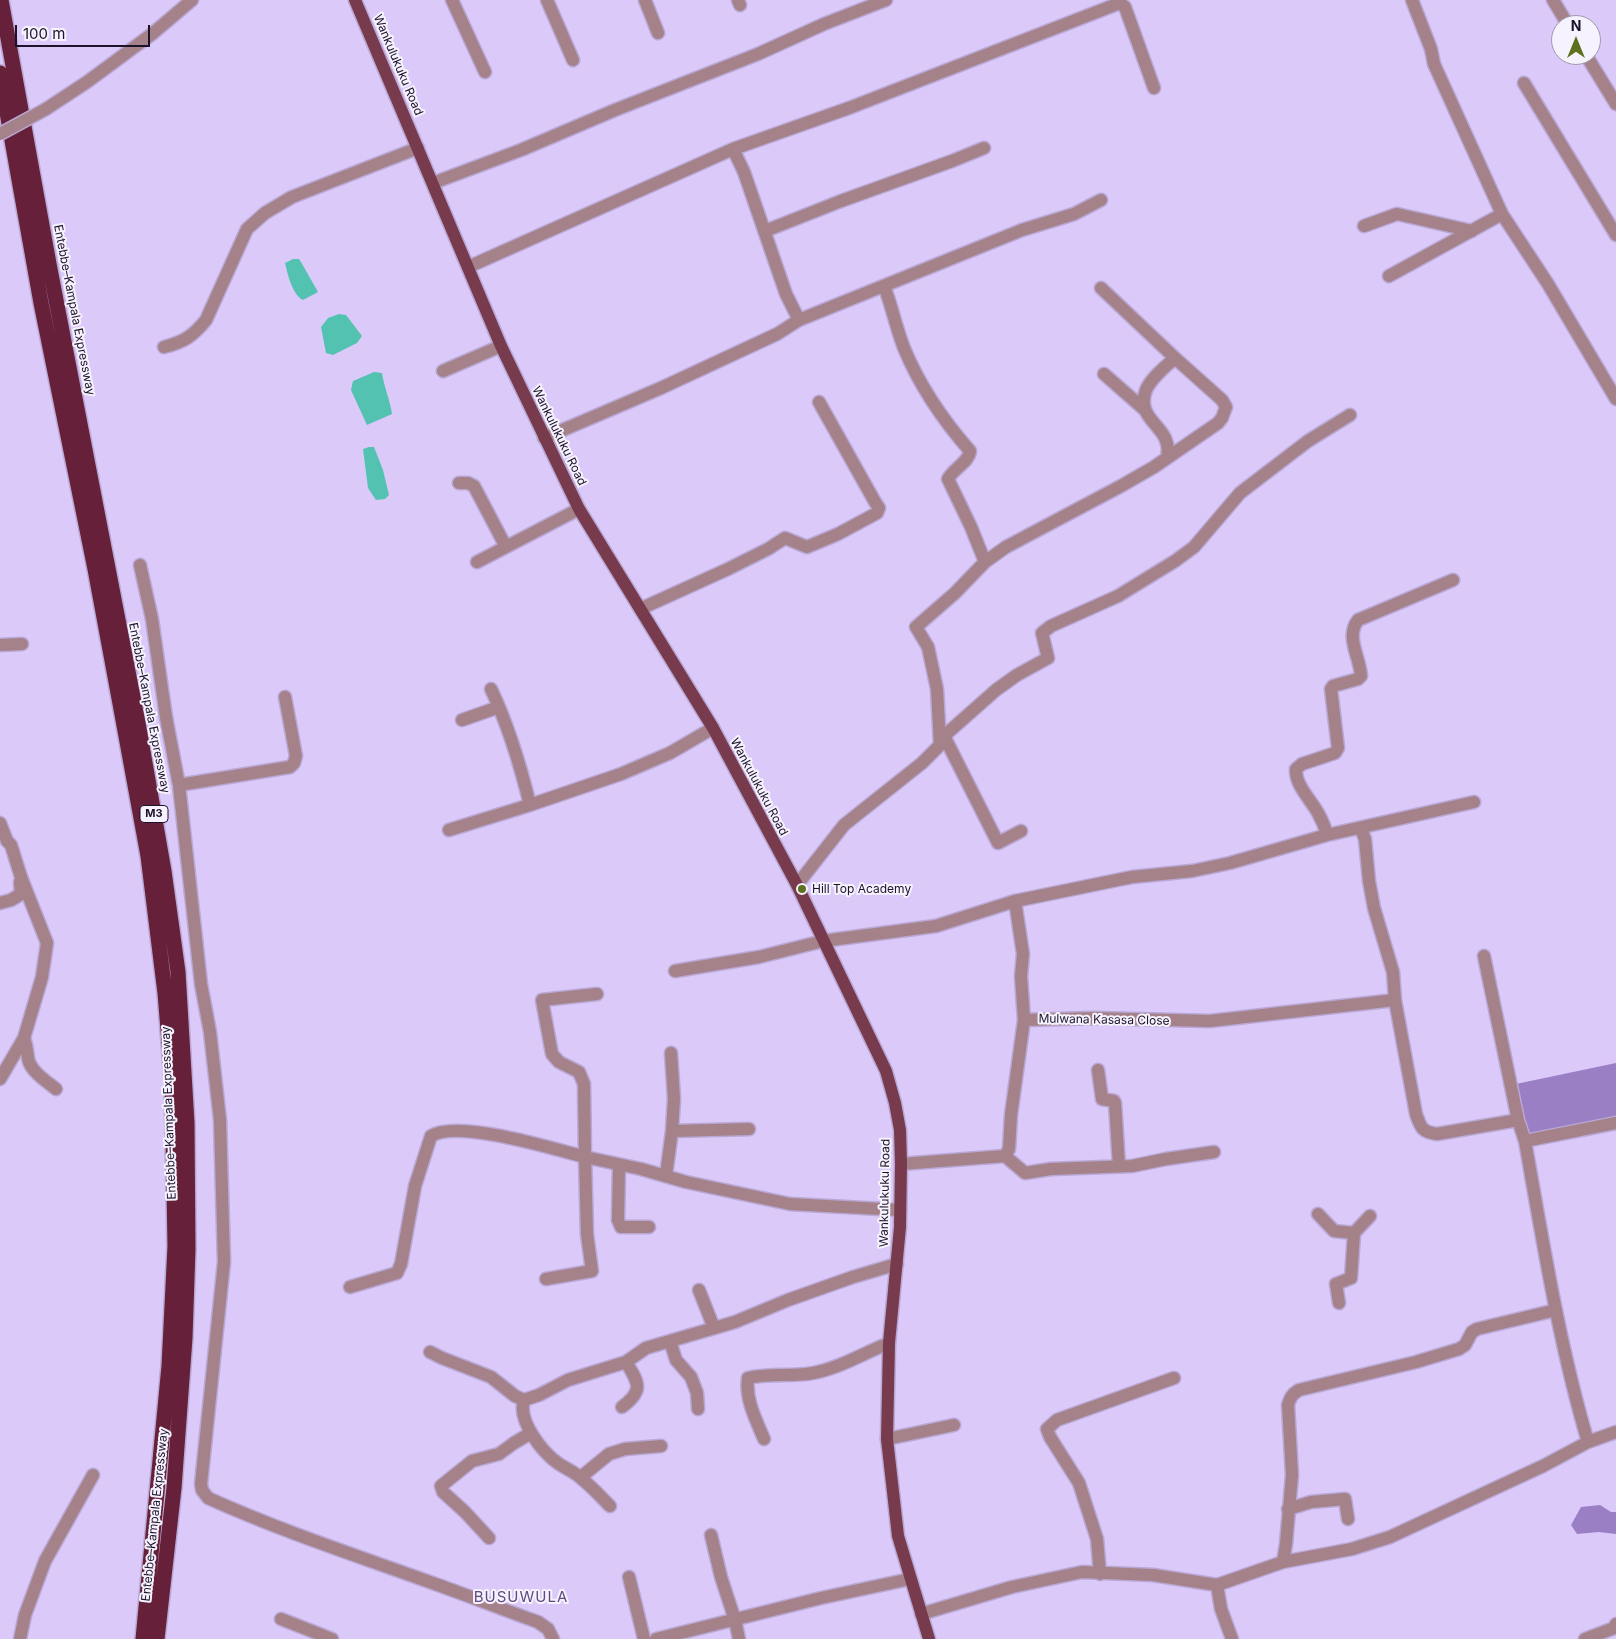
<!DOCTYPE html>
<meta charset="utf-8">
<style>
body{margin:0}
#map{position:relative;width:1616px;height:1639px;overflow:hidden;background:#dbc9fa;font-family:Inter,sans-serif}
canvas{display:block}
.north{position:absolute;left:1551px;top:15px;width:50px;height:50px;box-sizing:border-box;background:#f6f2fe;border:1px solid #9f99a9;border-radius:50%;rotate:0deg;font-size:14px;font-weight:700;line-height:20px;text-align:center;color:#1c1329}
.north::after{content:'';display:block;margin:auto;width:18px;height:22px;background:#5e711f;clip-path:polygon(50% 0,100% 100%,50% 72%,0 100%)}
.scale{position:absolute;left:15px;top:25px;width:135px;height:22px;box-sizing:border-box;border:2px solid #1c1329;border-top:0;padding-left:6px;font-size:15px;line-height:18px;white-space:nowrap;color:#1c1329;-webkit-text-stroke:4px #f6f2fe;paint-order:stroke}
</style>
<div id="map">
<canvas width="1616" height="1639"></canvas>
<div class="north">N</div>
<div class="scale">100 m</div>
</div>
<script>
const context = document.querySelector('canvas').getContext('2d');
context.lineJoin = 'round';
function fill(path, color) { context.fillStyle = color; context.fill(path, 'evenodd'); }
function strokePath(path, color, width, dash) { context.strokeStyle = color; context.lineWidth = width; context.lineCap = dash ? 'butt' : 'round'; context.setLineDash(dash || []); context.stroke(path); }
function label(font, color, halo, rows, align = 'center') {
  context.font = font + ' Inter,sans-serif'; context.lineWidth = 4; context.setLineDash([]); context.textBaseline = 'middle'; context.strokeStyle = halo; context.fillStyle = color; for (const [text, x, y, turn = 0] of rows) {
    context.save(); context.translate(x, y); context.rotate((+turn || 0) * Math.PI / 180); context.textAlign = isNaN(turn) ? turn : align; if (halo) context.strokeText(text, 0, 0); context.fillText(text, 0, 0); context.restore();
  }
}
fill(new Path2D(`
 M1616,1063V1119L1528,1136L1516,1084Z
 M1600,1505L1611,1512H1616V1534L1599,1532L1577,1534L1571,1525L1581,1507Z`), '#9a7fc4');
fill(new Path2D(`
 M293,259H299L301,262L318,292L303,300C292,294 288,275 285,263Z
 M339,314L346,315L362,336L357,343L333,355L326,353L321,327L328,318Z
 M374,372L382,373C384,387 390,400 392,414L367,425L351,390L353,381Z
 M369,447H374L383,470L389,495L385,499L376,500L368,488L363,449Z`), '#54c2b1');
const minor = new Path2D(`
 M452,0L485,72
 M547,0L573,60
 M645,0L658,33
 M738,0L740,5
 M1412,0L1431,49L1434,64L1502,214L1548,284L1616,399
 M1553,0L1568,25
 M1586,55L1616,104
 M1524,83L1616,235
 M46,109L87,82L152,34L192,0
 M733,149L744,172L786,294L799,320L1022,230L1074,214L1101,200
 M433,183L521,150L615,110L758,54L824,24L886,0
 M1364,226L1397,214L1472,231
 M765,231L841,201L952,161L984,148
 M468,267L733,149L849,108L1120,3L1125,7L1154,88
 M1389,276L1502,214
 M884,286C892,306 896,328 904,348C920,387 942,419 970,451C969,462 953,469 948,479L971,527L985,562
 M1101,288L1175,358
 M164,347C184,342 193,336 206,320L247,229L265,213L292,197L418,148
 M443,371L501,346
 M1104,374L1145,410
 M544,438L661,388L777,334L799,320
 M459,483H468L474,486L506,547
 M477,562L579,509
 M140,565L152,619L166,717L179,785L201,984L210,1032L220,1120L224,1262L201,1484L202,1490L208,1498C283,1532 361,1557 438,1585C472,1597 504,1610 538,1622L548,1629L553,1639
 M640,609L728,569L768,549L785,538L807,547L838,534L877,513L879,508L875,502L819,402
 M0,645L22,644
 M491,689C509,727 520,764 530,805
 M462,720L499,707
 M944,736L998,843L1021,831
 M940,745L944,736L996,690L1017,675L1048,658L1042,633L1051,626L1118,596L1175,561L1194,547L1240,493L1308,441L1350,415
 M179,785L290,767L294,763L296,756L285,697
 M0,823L7,841L11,845L21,877L47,943L42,977L24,1038L0,1079
 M1361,829L1365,839L1369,881L1374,908L1393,972L1395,1000L1416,1114C1421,1128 1422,1132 1437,1134L1518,1120
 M449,830L530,805L621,774L670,753L713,728
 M1327,835C1325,827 1322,820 1318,813C1311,800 1295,785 1296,769L1302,764L1335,753L1338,748L1331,689L1333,686L1358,679L1361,676C1360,657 1345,637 1358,620L1453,580
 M797,885L844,825L922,763L940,745L937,689L928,647L916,627L955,593L985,562L1006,547L1121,486L1154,467L1218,423L1222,418L1226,407L1222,400L1175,358C1165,367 1151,378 1146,390C1134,422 1174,426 1167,457
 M1015,901L1023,954L1021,976L1024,1020
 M0,903L11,900L21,894L20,882
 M1484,956L1518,1120L1525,1141C1543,1242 1559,1344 1588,1442
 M675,971L759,957L823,941L936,926L1015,901L1132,877L1192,871L1230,863L1327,835L1474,802
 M597,994L542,1000L552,1054L559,1062L579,1072L584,1084L585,1157L641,1169L686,1182L790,1204L900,1210
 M24,1038C27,1046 27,1050 28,1058C30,1071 46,1081 56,1089
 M1098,1070L1102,1099L1114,1101L1115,1103L1119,1166
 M672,1131L749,1129
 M1525,1141L1616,1123
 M1005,1156L1009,1149L1011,1115L1024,1020L1094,1018L1210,1021L1395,1000
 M1005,1156L1025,1173L1051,1169L1132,1166L1166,1159L1214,1152
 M901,1164L1005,1156
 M619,1165L618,1220L621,1227H649
 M666,1175L672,1131L674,1099L671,1053
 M1318,1214L1334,1231L1354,1233
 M350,1287L397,1273L401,1264L415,1186L431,1136C457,1119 554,1149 585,1157L587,1234L592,1271L546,1279
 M699,1290L714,1328
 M1339,1303L1336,1284L1351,1278L1354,1233L1370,1216
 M670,1341L676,1360L691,1377L697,1393L698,1409
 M430,1352L442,1358L491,1377L515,1396L524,1400L539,1395L568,1380L626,1362L646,1348L735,1322L788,1300L853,1277L897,1264
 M524,1400C517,1421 543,1453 559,1464C567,1469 576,1473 582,1479C592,1487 601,1497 610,1506
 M622,1407C644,1391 639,1383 626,1362
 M764,1439C756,1420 745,1399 748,1378C770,1373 792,1377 813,1373C840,1368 864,1353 889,1343
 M887,1439L954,1425
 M581,1477L609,1454L625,1449L661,1446
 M1288,1509L1311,1502L1345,1499L1348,1519
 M711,1535L721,1577L735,1620L739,1639
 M489,1538L465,1512L443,1492L441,1486L472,1461L499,1454L514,1443L531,1433
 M1283,1562L1286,1544L1292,1475L1288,1405C1290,1398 1292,1394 1299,1390L1416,1362L1459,1349L1465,1345L1472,1332L1477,1329L1556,1310
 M1100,1574L1097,1539L1079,1483L1050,1437L1047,1429L1057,1420L1174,1378
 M629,1577L644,1639
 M1217,1585L1221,1609L1232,1639
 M921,1614L1012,1587L1082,1572L1153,1575L1217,1585L1283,1562L1352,1549L1390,1537L1543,1466L1588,1442L1616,1432
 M281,1619L332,1639
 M20,1639L25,1615L45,1561L93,1475
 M656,1639L821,1598L910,1579
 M1585,1639L1614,1628L1616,1624`);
const major = new Path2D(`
 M355,0L501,346L579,509L713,728L797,885L886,1071L895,1103L900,1130L901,1164L900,1227L889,1343L887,1439L898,1536L929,1639`);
const highway = new Path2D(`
 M1,0L50,269L138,723L164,871L178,972L187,1123L188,1249L185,1338L174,1488L157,1639
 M0,73L41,303L95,569L121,709L148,856L165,993L172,1079L175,1246L169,1366L143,1639`);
strokePath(minor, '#b9a8d4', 15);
strokePath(major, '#b9a8d4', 15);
strokePath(highway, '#b9a8d4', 18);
strokePath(minor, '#a5818a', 12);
strokePath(major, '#783b4e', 12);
strokePath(highway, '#662039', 15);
const minorBridge = new Path2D(`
 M0,134L46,109`);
strokePath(minorBridge, '#b9a8d4', 15, []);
strokePath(minorBridge, '#a5818a', 12);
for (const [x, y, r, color] of [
 [802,889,5,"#5e711f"]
]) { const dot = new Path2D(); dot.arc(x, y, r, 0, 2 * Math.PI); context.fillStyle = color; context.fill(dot); strokePath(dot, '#f6f2fe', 2); }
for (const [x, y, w] of [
 [154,814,28]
]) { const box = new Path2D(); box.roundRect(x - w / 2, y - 8.5, w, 17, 4); context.fillStyle = '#f6f2fe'; context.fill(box); strokePath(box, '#1c1329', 1); }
label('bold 11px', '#1c1329', null, [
 ["M3",154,814]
]);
label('12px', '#1c1329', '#f6f2fe', [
 ["Wankulukuku Road",398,65,67],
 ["Entebbe–Kampala Expressway",74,310,79],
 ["Wankulukuku Road",559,436,64],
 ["Entebbe–Kampala Expressway",149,708,79],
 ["Wankulukuku Road",759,787,62],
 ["Mulwana Kasasa Close",1104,1020,1],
 ["Entebbe–Kampala Expressway",169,1113,-92],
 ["Wankulukuku Road",885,1193,-89],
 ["Entebbe–Kampala Expressway",155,1515,-84]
]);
label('12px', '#1c1329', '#f6f2fe', [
 ["Hill Top Academy",812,889]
], 'left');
context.letterSpacing = '1px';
label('15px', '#604b80', '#f6f2fe', [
 ["BUSUWULA",521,1597]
]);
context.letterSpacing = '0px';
</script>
